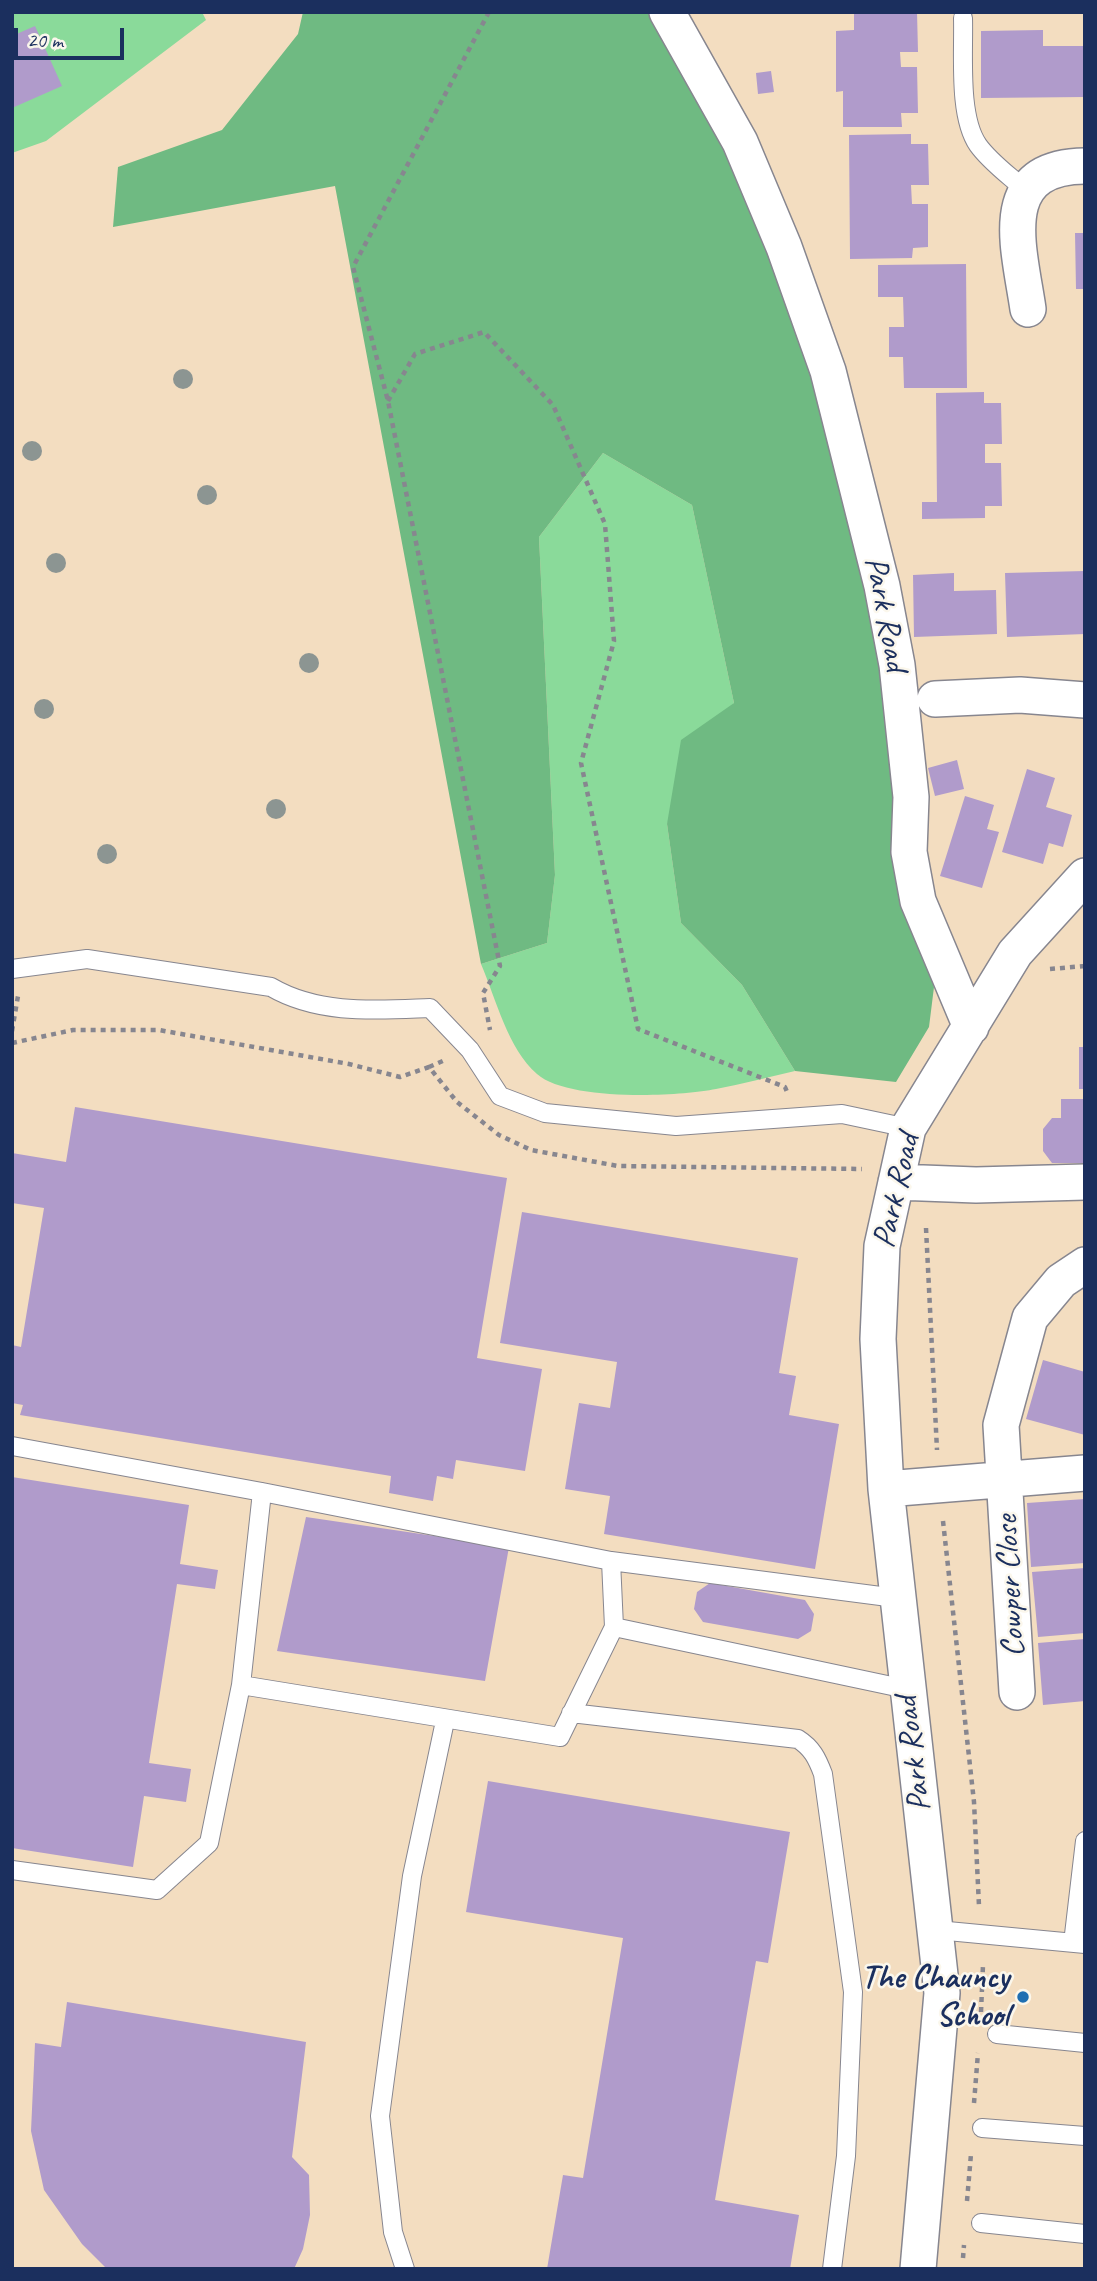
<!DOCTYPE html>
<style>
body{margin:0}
#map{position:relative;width:1097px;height:2281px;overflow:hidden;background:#f3ddc0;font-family:Caveat,sans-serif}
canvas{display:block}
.frame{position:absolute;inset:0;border:14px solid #1b2f5e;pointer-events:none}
.scale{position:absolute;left:14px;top:28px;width:110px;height:32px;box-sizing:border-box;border:4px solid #1b2f5e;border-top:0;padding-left:9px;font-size:21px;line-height:24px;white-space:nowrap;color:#1b2f5e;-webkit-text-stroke:5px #fbf7ec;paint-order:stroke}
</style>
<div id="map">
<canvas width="1097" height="2281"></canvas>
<div class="frame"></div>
<div class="scale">20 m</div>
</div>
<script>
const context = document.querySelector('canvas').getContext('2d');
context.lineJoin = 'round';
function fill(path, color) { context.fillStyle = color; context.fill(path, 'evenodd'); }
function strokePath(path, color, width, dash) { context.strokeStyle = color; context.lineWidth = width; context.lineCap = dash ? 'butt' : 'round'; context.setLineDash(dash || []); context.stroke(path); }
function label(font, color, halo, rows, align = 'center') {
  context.font = font + ' Caveat,sans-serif'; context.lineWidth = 5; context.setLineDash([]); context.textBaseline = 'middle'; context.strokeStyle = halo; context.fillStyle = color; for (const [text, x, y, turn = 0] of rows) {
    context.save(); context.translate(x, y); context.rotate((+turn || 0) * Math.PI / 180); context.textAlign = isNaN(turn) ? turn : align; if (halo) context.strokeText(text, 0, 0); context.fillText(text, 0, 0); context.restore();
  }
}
fill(new Path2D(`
 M12,12H202L206,20L46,141L12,153Z
 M603,453L692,505L734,703L667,824L681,923L742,985L795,1071C768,1077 742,1084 716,1089C677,1097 567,1101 537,1074C508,1049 496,999 481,964L547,943L555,875L539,537Z`), '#8ada9a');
fill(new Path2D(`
 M303,12H652L733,146L827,403L887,637L894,850L934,987L929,1027L896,1082L795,1071L742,985L681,923L667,824L681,740L734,703L692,505L603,453L539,537L555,875L547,943L481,964L335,186L113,227L118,167L222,130L298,34Z`), '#6fba82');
fill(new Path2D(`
 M854,12H917L918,52H900L901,67H917L918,113H901L902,127H843V91L836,92V31L854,30Z
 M35,26L62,86L12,108V36Z
 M1043,30V46H1085V97L981,98V31Z
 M771,71L774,92L758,94L756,73Z
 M911,134V144H928L929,185H911L912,204H928V247L913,248L912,258L850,259L849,135Z
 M1075,233H1085V289H1076Z
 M966,264L967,388H904L903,357H889V327H904L903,297H878V265Z
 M984,392V403H1001L1002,444H985V463H1001L1002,506H985V518L922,519V502H937L936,393Z
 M1085,571V634L1007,637L1005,573Z
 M954,573V591L996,590L997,634L914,637L913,575Z
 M957,760L964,789L935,796L928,768Z
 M1027,769L1055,778L1046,807L1072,815L1063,847L1049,843L1043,864L1002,852Z
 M965,796L994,805L987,829L999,832L982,888L940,876Z
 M1079,1047H1085V1089H1079Z
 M1061,1099H1085V1163H1052L1043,1151V1129L1052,1118H1061Z
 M75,1107L507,1178L477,1358L542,1369L525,1471L456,1460L453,1479L437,1476L433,1501L389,1493L391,1476L20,1415L23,1405L12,1403V1345L21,1347L44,1208L12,1203V1153L66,1162Z
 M522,1212L798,1258L779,1373L796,1376L789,1415L839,1424L815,1569L604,1534L610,1496L565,1489L579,1403L610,1408L617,1362L500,1343Z
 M1043,1360L1085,1372V1435L1026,1419Z
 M12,1477L189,1505L180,1564L218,1570L215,1589L177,1584L149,1763L191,1769L186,1802L144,1796L133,1867L12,1848Z
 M1085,1499V1563L1031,1567L1027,1503Z
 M306,1517L509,1547L485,1681L277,1651Z
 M1085,1568V1633L1038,1637L1032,1572Z
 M710,1583L805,1600L814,1614L811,1631L798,1639L703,1622L694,1609L697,1592Z
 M1085,1639V1701L1043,1705L1038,1643Z
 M488,1781L790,1832L768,1963L756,1961L715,2200L799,2215L790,2269H547L563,2175L583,2178L623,1938L466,1912Z
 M67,2002L306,2042L292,2157L309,2175L310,2215L303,2249L294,2269H107L82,2244L44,2190L31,2131L35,2043L61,2047Z`), '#b09bcb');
const lane = new Path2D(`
 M963,18C964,54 958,116 978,145C990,162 1010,176 1025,190
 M12,969L87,959L271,987C319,1015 376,1010 430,1008L470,1050L500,1096L545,1113L676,1126L842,1114L908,1128
 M12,1446L262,1492
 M262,1492L611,1561L614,1627L560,1737L241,1685Z
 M611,1561L896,1598
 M614,1627L906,1689
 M571,1713L798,1739C812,1748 817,1758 823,1774L853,1992L846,2156L832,2269
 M12,1870L157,1890L209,1843L241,1685
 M937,1930L1085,1944
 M1073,1943L1085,1841
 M997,2034L1085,2043
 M982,2128L1085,2136
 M981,2223L1085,2234
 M405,2269L393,2232L380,2116L412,1876L445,1721`);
const street = new Path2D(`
 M667,12L740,142L784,247L828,371L882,586L897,665L911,797L909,852L918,901L971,1027
 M1028,309C1019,247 993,167 1085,166
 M935,699L1020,695L1085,700
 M896,1182L976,1185L1085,1182
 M886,1489L1085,1473
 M1017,1692L1001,1425L1030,1318L1061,1281L1085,1265
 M918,2269L942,1993L886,1489L878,1339L882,1246L908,1128L1015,953L1085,876`);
strokePath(lane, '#87868f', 20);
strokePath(street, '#87868f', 38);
strokePath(new Path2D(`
 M489,12L353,267L388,401L500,966L483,993L490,1030
 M388,401L415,354L484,332L553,405L605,524L614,641L581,763L638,1029L785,1087L787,1092
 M1050,969L1085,966
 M12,1031L18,996
 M12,1043L73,1030H159L349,1064L400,1077L429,1067L457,1102L499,1135L531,1150L618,1166L862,1169
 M429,1067L445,1060
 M926,1228L937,1450
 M943,1521L974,1802L979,1906
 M981,2012L983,1965
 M974,2103L978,2053
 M967,2201L971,2154
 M963,2258L964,2245`), '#87868f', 4.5, [5, 5]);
strokePath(lane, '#fff', 18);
strokePath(street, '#fff', 35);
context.fillStyle = '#8c9592';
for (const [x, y] of [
 [183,379],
 [32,451],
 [207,495],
 [56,563],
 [309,663],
 [44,709],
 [276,809],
 [107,854]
]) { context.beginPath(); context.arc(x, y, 10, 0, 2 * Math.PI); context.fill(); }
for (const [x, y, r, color] of [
 [1023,1997,7,"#1f6fb2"]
]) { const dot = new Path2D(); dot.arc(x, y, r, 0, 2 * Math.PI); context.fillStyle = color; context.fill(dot); strokePath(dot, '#fbf7ec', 2.5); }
label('33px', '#1b2f5e', '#fbf7ec', [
 ["Park Road",885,614,79],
 ["Park Road",897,1191,-77],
 ["Cowper Close",1011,1586,-93],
 ["Park Road",914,1754,-97]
]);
label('bold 33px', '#1b2f5e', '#fbf7ec', [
 ["The Chauncy",1009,1978],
 ["School",1009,2016]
], 'right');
</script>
